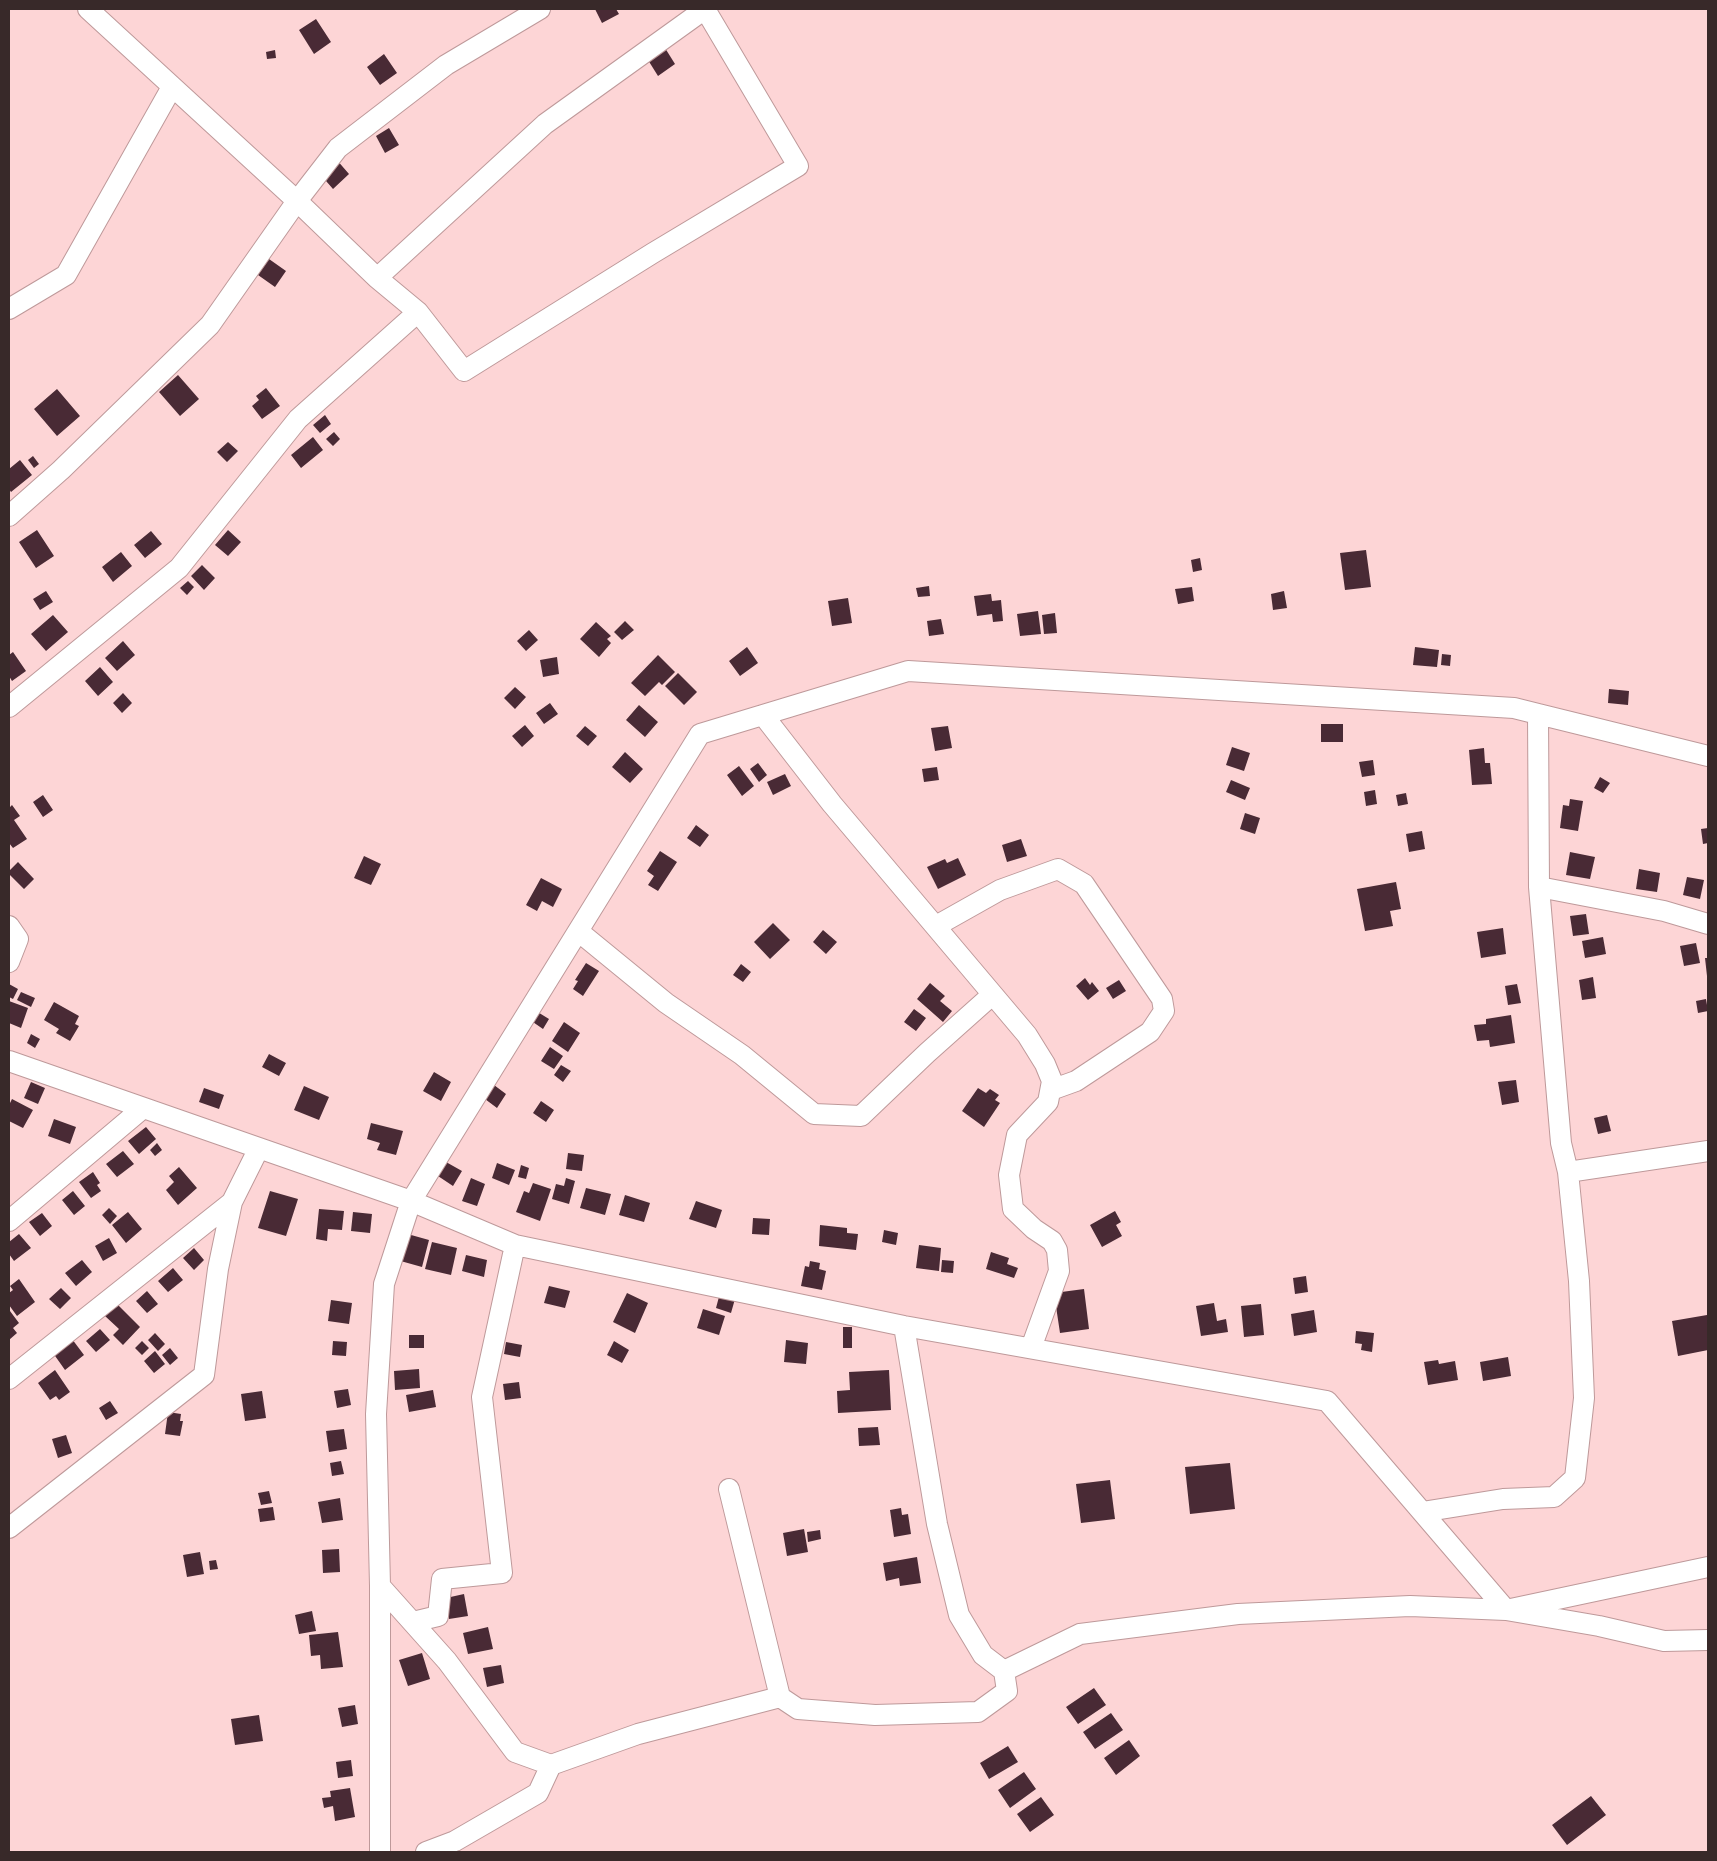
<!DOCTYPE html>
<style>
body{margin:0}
#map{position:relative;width:1717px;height:1861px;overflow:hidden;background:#fdd5d6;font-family:Poppins,sans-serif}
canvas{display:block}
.frame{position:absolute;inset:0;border:10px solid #382929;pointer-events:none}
</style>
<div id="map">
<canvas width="1717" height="1861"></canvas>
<div class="frame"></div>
</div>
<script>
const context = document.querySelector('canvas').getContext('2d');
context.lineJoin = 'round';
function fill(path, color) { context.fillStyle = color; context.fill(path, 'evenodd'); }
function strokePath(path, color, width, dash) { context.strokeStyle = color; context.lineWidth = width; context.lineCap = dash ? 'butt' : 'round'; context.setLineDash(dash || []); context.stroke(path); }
fill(new Path2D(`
 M595,9H616L619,14L602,23Z
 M316,19L331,42L314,54L299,30Z
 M665,48L675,64L658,76L648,60Z
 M275,50L276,58L267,59L266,52Z
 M384,54L397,73L380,85L367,67Z
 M389,128L399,145L385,153L376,136Z
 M336,159L349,174L333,189L320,174Z
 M269,259L286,271L275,287L258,275Z
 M178,375L199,399L180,416L159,392Z
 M266,388L280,406L262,419L252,406L259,400L256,396Z
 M57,389L80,416L57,436L34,409Z
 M325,415L331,424L320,433L313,425Z
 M334,432L340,439L333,446L326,439Z
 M313,437L323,450L301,468L291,455Z
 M228,442L238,451L227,462L217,452Z
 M33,456L39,464L34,468L28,460Z
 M20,460L32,475L11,492L9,489V469Z
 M37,530L54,556L36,568L19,542Z
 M228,530L241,542L228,556L215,545Z
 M151,531L162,544L145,558L134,545Z
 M1366,550L1371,587L1345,590L1340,553Z
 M121,552L132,566L113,582L102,567Z
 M1200,558L1202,570L1193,572L1191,560Z
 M202,565L215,578L204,590L191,576Z
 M188,581L194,587L187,595L180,588Z
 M929,586L930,596L918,597L916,588Z
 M1192,587L1194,601L1178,604L1175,589Z
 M46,591L53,602L40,610L33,599Z
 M1284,591L1287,608L1273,610L1271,594Z
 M991,594L992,601L1001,600L1003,621L993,622L992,614L977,616L974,596Z
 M848,598L852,623L832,626L828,601Z
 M1038,611L1041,634L1020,636L1017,614Z
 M1055,613L1057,633L1044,634L1042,615Z
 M53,615L68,632L46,651L31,634Z
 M941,619L944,634L929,636L927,621Z
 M625,621L634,630L622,640L614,632Z
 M596,622L611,636L607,639L611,643L599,657L580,639Z
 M529,630L538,640L526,651L517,641Z
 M123,641L135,655L117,671L105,658Z
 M747,647L758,663L740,676L729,661Z
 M1415,647L1439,650L1437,667L1413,665Z
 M13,652L26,671L12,681L9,676V655Z
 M1442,654L1451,655L1450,666L1441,665Z
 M658,655L675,672L662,685L659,682L645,696L631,683Z
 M557,657L559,674L543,677L540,660Z
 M100,667L113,682L98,696L85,681Z
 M678,673L697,692L684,705L665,686Z
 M515,687L526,697L515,709L504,698Z
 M1609,689L1629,691L1628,705L1608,703Z
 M123,693L132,703L122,713L113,703Z
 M550,703L558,714L544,724L536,713Z
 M639,705L658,722L645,737L626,720Z
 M1321,724H1343V742H1321Z
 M525,725L534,736L522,747L512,736Z
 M585,726L597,736L588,746L576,736Z
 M948,726L952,748L935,751L931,728Z
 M1232,747L1250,753L1244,771L1226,765Z
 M1484,748L1485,763H1490L1492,784L1472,785L1469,750Z
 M625,752L643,769L630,783L612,767Z
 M1373,760L1375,775L1362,777L1359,762Z
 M758,763L767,775L759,782L750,769Z
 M739,766L754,786L742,796L727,775Z
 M937,767L939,780L924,782L922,769Z
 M785,774L791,786L773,795L767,782Z
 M1600,777L1610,783L1603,793L1594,788Z
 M1231,780L1250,788L1245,800L1226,792Z
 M1375,790L1377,804L1366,806L1364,792Z
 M1406,793L1408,804L1398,806L1396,795Z
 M43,795L53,810L43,817L33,802Z
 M1570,799L1583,801L1578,831L1560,828L1563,805L1569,806Z
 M12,805L20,816L14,820L27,839L13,848L9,843V808Z
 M1245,813L1260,818L1255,834L1240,829Z
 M696,825L709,835L700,847L687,838Z
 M1708,828V843L1703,844L1701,829Z
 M1422,831L1425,849L1409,852L1406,834Z
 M1021,839L1027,856L1007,862L1002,845Z
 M660,851L677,862L658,891L648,885L654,876L647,871Z
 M1570,852L1595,857L1590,879L1566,875Z
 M364,856L381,864L371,885L354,878Z
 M958,858L966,875L938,889L927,867L945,859L947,863Z
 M18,862L34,879L24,889L9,874V871Z
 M1639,869L1660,873L1657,892L1636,889Z
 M1687,877L1704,880L1700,899L1683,895Z
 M541,878L562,889L553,907L542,901L537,911L526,905Z
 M1396,882L1401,909L1390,911L1393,926L1365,931L1357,889Z
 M1586,914L1589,934L1573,936L1570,916Z
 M773,923L790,940L770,959L754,942Z
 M1503,928L1506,954L1481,958L1477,932Z
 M823,930L837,942L826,954L813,942Z
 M1603,937L1606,954L1585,958L1582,941Z
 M1696,943L1700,963L1684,966L1680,946Z
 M1705,958H1708V976H1707Z
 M586,963L599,971L583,996L573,989L578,981L575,980Z
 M741,964L751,972L743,982L733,975Z
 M1593,977L1596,998L1582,1000L1579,980Z
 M1085,978L1090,985L1092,982L1099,991L1088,1000L1076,986Z
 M1119,980L1126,991L1113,999L1106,988Z
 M930,983L945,996L940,1001L952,1011L943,1022L917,999Z
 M9,984L18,989L13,999L9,997Z
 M1517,984L1521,1003L1508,1005L1505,986Z
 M21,992L35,998L31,1007L17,1000Z
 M1706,999L1708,1011L1698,1013L1696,1001Z
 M9,1001L28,1008L21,1028L9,1023Z
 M54,1002L79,1016L75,1024L79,1026L70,1041L56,1033L59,1029L44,1020Z
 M914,1009L926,1018L916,1031L904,1022Z
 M536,1011L549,1019L543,1029L530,1020Z
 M1511,1015L1515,1043L1490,1047L1489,1040L1477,1041L1474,1025L1486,1024V1019Z
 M564,1022L580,1033L568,1052L552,1041Z
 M31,1034L40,1039L35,1048L27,1043Z
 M550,1047L563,1056L554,1069L541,1061Z
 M269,1054L286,1063L279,1076L262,1067Z
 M561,1065L571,1071L563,1082L554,1075Z
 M434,1072L451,1082L441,1101L423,1091Z
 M1516,1080L1519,1102L1502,1105L1498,1082Z
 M31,1082L45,1088L38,1104L24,1098Z
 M494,1085L506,1094L497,1108L485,1099Z
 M304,1086L329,1097L319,1120L294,1110Z
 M204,1088L224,1095L219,1109L199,1102Z
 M978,1088L986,1093L990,1089L999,1095L995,1100L1000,1103L984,1127L962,1111Z
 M12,1099L33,1110L23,1128L9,1121V1105Z
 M541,1101L554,1110L546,1122L533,1113Z
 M1607,1115L1611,1131L1598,1134L1594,1118Z
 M54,1119L76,1127L70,1144L48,1136Z
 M371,1123L403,1131L396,1155L377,1150L380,1143L367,1139Z
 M146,1127L156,1139L139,1154L128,1141Z
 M157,1143L162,1150L155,1156L150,1150Z
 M123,1151L134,1164L117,1177L106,1164Z
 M568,1153L584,1155L582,1171L566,1169Z
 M446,1162L462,1171L453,1186L438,1176Z
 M497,1163L515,1170L509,1185L492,1178Z
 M521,1165L529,1168L526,1179L518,1177Z
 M179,1167L197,1188L178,1205L166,1190L174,1182L169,1176Z
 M93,1172L100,1183L97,1185L101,1191L91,1198L79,1182Z
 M471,1178L485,1184L477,1206L462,1201Z
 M566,1178L575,1181L569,1204L552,1199L556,1184L564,1186Z
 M533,1183L551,1189L540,1221L516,1212L524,1191L529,1193Z
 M586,1188L611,1194L605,1215L580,1208Z
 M73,1191L85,1206L74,1215L62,1200Z
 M270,1191L298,1199L286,1236L258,1228Z
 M625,1195L650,1203L644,1222L619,1215Z
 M696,1201L722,1210L716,1228L689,1219Z
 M109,1208L117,1216L110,1224L102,1215Z
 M319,1209L344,1211L342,1230L328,1229L327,1241L316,1239Z
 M1115,1211L1121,1222L1116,1225L1122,1236L1102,1247L1090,1225Z
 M128,1212L142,1229L126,1243L112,1225Z
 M353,1212L372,1214L370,1233L351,1231Z
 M42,1213L52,1226L40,1236L29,1222Z
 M753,1218L770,1219L769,1235L752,1234Z
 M820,1225L847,1228V1233L858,1234L856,1250L819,1246Z
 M884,1230L898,1233L896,1245L882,1242Z
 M404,1233L429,1240L422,1267L397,1260Z
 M19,1234L31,1248L14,1261L9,1254V1242Z
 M109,1238L117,1253L103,1261L95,1246Z
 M432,1242L457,1248L451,1275L425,1269Z
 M919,1245L941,1248L939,1271L916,1268Z
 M194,1248L204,1260L194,1270L183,1258Z
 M991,1252L1009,1258L1007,1264L1018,1268L1014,1278L986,1269Z
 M466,1255L487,1260L484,1277L462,1271Z
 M82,1260L92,1272L76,1286L65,1273Z
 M942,1260L954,1261L953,1273L941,1272Z
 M810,1261L820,1263L819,1269L826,1271L822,1290L801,1286L805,1266L809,1267Z
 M173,1268L183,1280L168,1292L158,1281Z
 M1306,1276L1308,1292L1295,1294L1293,1278Z
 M19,1279L35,1302L17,1316L9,1305V1293L13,1290L10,1286Z
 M549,1286L570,1291L565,1308L544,1303Z
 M61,1288L71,1298L60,1309L49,1299Z
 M1084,1289L1089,1329L1060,1333L1054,1293Z
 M147,1291L158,1304L147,1313L136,1301Z
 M627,1293L648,1303L635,1333L613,1322Z
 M720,1293L735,1299L731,1313L716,1308Z
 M331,1300L352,1303L349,1324L328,1321Z
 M1214,1303L1217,1321L1226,1319L1228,1332L1201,1336L1196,1306Z
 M117,1304L140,1327L123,1345L113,1335L119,1329L105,1316Z
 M1261,1304L1264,1335L1244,1337L1241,1306Z
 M703,1309L725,1316L719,1335L697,1328Z
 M1314,1310L1317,1332L1294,1336L1291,1314Z
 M10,1311L19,1323L13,1328L17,1333L9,1340V1313Z
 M1707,1315L1708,1350L1678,1356L1672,1321Z
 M843,1327H852V1348H843Z
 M100,1329L110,1340L96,1352L86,1341Z
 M1356,1331L1374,1333L1372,1352L1361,1350L1362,1344L1355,1343Z
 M155,1333L165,1344L158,1351L148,1340Z
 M409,1335H424V1348H409Z
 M72,1339L84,1355L65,1370L53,1353Z
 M786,1340L808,1343L806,1364L784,1362Z
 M142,1341L149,1348L142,1355L135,1348Z
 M333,1341L347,1342L346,1356L332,1355Z
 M614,1341L629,1350L622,1363L607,1355Z
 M506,1342L522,1345L520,1357L504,1354Z
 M170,1348L178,1358L170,1365L162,1355Z
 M155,1351L165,1364L154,1373L144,1361Z
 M1508,1357L1511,1376L1483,1381L1480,1362Z
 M1438,1360L1439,1364L1455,1361L1458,1380L1428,1385L1424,1362Z
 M419,1369L420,1388L395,1390L394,1371Z
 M55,1370L70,1392L59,1400L56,1396L50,1400L38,1383Z
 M889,1370L891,1410L838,1413L837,1391L850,1390L849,1372Z
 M519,1382L521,1398L505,1400L503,1384Z
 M348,1389L351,1405L337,1408L334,1391Z
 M433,1390L436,1407L409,1412L406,1395Z
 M262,1391L266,1418L245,1421L241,1394Z
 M110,1401L118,1413L106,1420L99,1408Z
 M168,1412L181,1414L180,1421H183L180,1436L165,1434Z
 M878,1427L880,1445L859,1446L858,1428Z
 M344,1429L347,1449L329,1452L326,1431Z
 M66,1435L72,1453L58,1458L52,1439Z
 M341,1461L344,1474L332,1476L330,1463Z
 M1230,1463L1235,1509L1190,1514L1185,1467Z
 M1110,1480L1115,1519L1081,1523L1076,1484Z
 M269,1491L272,1503L261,1505L258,1493Z
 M340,1498L343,1520L322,1523L318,1502Z
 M273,1507L275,1520L260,1522L258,1509Z
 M901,1508L902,1515L908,1514L911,1534L894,1537L890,1510Z
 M804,1529L808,1552L787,1556L783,1533Z
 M820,1530L821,1539L808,1542L807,1532Z
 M339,1549L340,1572L323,1573L322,1550Z
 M200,1552L204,1574L187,1577L183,1555Z
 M917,1557L921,1583L900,1586L899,1578L886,1581L883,1563Z
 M216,1560L218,1569L210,1570L209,1561Z
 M464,1594L468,1616L449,1619L446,1598Z
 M312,1611L316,1631L299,1634L295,1615Z
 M488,1627L493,1649L468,1654L463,1633Z
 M338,1632L343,1667L321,1669L320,1655L311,1656L309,1635Z
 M422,1653L430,1679L408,1686L399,1660Z
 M501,1665L504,1683L487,1687L483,1668Z
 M1094,1688L1106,1705L1078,1724L1066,1707Z
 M355,1705L358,1724L342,1727L338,1708Z
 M1111,1713L1123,1730L1095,1749L1083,1732Z
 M259,1715L263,1741L235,1745L231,1719Z
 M1129,1740L1140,1756L1116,1775L1104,1758Z
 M1008,1746L1018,1762L989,1779L980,1763Z
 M351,1760L353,1776L338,1778L336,1762Z
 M1024,1772L1036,1789L1010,1808L998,1790Z
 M350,1788L355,1817L335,1821L333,1806L324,1808L322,1798L331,1797L330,1791Z
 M1591,1796L1606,1815L1567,1845L1552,1825Z
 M1041,1797L1054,1815L1030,1832L1017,1814Z`), '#492a35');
const minor = new Path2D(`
 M377,278L545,124L705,9
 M9,309L66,275L172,87
 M418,312L464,371L653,253L798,166L705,9
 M9,516L61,470L210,325L297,201L338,148L446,65L540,9
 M9,707L179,568L298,419L418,312L377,278L297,201L88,9
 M1538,714L1708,756
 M763,715L832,804L1027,1035L1045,1064L1052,1081L1048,1102L1017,1135L1009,1175L1013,1209L1034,1229L1052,1241L1057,1250L1059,1271L1031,1348
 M1539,887L1664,911L1708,924
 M9,926L18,939L9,962
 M936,926L1000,890L1058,869L1084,884L1162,999L1164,1011L1150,1032L1076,1081L1051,1090
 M578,931L666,1003L742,1055L814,1114L861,1116L927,1053L992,995
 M9,1061L411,1201L515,1245L904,1326L1327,1401L1506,1610L1599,1626L1664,1641L1708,1640
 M9,1221L143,1108
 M904,1326L937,1524L959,1615L983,1655L1004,1671
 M9,1379L232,1202L259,1148
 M729,1489L780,1697
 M1422,1512L1503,1499L1554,1497L1575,1478L1584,1398L1579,1281L1568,1172
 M9,1528L204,1375L218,1269L232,1202
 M380,1586L447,1661L515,1752L551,1765
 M413,1622L438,1616L442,1579L502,1573L482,1397L515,1245
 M380,1852V1586L376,1414L384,1284L411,1201L700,734L908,671L1514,708L1538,714L1539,887L1561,1143L1568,1172L1708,1151
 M426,1852L455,1841L538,1793L551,1765L638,1734L780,1697L798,1709L875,1715L978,1712L1007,1691L1004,1671L1080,1634L1238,1614L1410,1606L1506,1610L1708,1567`);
strokePath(minor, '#be999a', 22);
strokePath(minor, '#fff', 20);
</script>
